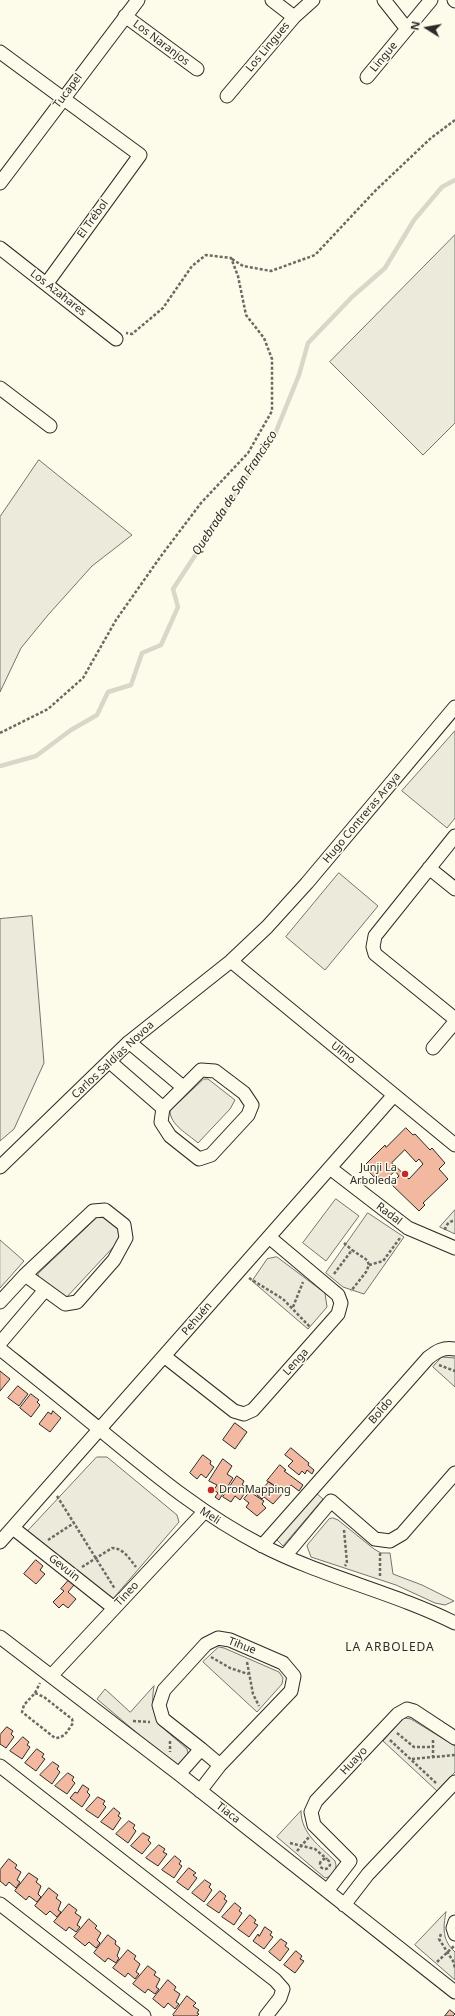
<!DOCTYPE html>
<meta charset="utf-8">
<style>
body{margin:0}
#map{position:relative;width:455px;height:2016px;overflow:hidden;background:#fdfbea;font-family:"Noto Sans",sans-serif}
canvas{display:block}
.north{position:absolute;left:407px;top:8px;width:40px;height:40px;-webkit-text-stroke:3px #fdfbea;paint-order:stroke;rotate:281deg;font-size:11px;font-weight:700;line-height:16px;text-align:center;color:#2b2b2b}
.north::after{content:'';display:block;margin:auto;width:14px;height:18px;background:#2b2b2b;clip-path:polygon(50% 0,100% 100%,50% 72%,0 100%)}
</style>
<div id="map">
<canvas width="455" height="2016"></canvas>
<div class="north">N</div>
</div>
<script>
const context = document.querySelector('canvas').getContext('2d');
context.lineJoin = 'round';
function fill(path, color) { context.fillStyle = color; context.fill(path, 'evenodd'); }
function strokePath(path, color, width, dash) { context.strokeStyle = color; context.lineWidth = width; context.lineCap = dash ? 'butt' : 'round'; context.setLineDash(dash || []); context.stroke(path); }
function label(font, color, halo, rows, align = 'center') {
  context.font = font + ' "Noto Sans",sans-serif'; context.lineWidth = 3; context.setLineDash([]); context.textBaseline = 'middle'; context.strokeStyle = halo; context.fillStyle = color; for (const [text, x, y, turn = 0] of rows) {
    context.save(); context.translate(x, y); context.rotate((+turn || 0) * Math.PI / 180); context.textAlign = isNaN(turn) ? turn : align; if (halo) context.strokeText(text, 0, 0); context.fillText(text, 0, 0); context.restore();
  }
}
const green = new Path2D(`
 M455,235V423L423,455L330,362Z
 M39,460L132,535L92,566L48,615L21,648L0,692V517Z
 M455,731V818L447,828L402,791Z
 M339,873L378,906L325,970L286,937Z
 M32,916L44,1063L14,1129L0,1141V919Z
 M204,1079H208L235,1100L230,1109L198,1143C188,1134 170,1125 170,1111Z
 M336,1199L359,1216L326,1261L303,1243Z
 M455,1210V1234L440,1227Z
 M368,1213L404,1237L364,1294L343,1287L326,1273Z
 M100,1215L106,1217L123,1233L118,1242L64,1300L39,1282L38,1274Z
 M0,1240L24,1261L0,1288Z
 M277,1257L325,1293L327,1307L308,1329L252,1281L267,1259Z
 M442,1357L455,1358V1387L433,1367Z
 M97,1457H107L177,1515L179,1522L111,1601L27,1532Z
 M316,1493L323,1499L283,1546L277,1540Z
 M333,1518L338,1520L374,1549L381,1553H390L393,1574L422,1585L454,1601L445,1605L435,1603L396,1585L311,1557L307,1546L308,1544L329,1519Z
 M219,1647L224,1648L279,1672L283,1678L282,1684L257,1712L203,1662Z
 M154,1686C148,1722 163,1727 187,1749L188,1753L186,1760L176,1766L97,1699L105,1689L130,1712Z
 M405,1718L411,1719L455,1746V1772L437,1791L383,1741L402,1719Z
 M301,1811C301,1834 320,1846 335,1861C338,1870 334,1876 325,1878L277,1837Z
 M446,1912C443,1928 442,1940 455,1952V1980L415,1945Z`);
fill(green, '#ecebdb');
strokePath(green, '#74746e', 1);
strokePath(new Path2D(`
 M0,766L36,756L71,730L97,715L108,692L131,685L142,653L161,645L178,607L173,589L275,434L299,375L308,343L352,297L385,268L414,220L442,187L455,180`), '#d8d7c9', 4.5);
const building = new Path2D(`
 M406,1128L413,1135L415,1134L430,1150L432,1148L445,1163L439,1169L448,1179L423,1203L425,1205L419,1211L391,1184L399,1176L395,1171L383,1182L376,1174L374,1177L364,1166L385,1145L386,1147ZM405,1150L416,1162L419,1159L423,1164L409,1179L392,1163Z
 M0,1371L10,1379L0,1391Z
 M18,1386L28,1394L19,1406L8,1398Z
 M31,1394L39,1400L37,1402L40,1405L31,1417L20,1408Z
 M53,1411L61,1418L50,1432L39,1424L48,1412L51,1414Z
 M235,1423L247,1432L235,1449L223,1440Z
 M291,1448L309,1463L308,1465L314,1470L312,1474L307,1470L305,1474L302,1471L299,1475L288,1466L293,1461L285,1455Z
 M203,1455L211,1461L210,1464L214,1467L206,1478L201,1474L197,1479L190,1473Z
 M223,1459L232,1466L227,1474L233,1478L219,1500L215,1497L218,1493L214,1490L217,1485L209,1481Z
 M280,1465L286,1470L284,1471L303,1485L299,1491L291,1485L285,1492L267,1481Z
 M237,1476L244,1481L242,1485L248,1488L240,1500L235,1496L231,1502L223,1497Z
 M269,1482L283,1493L273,1504L264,1497L262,1499L257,1495Z
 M250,1492L264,1501L262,1504L266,1508L257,1516L246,1507L249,1503L244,1499Z
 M36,1560L43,1566L40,1570L45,1574L36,1584L24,1574Z
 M69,1580L74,1585L68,1592L76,1599L68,1608L63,1604L59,1608L53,1602L64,1591L61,1589Z
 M7,1727L13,1731L11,1734L14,1737L6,1748L0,1744V1735Z
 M23,1737L29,1742L27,1745L30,1747L22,1759L10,1751Z
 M37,1749L44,1754L42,1757L45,1759L36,1771L25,1763Z
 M53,1762L59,1766L57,1769L60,1772L52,1784L40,1775Z
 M68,1773L74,1777L72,1780L75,1783L67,1794L55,1786Z
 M83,1785L89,1789L87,1792L90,1795L82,1807L70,1798L75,1792L77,1793Z
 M98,1797L105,1801L103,1804L106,1807L98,1818L86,1810Z
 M114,1808L120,1813L118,1816L121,1818L113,1830L101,1822Z
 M129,1821L135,1825L133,1828L136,1831L128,1843L116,1834Z
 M143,1833L150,1837L148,1840L151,1843L142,1854L131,1846Z
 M159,1845L165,1849L163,1852L167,1854L158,1866L146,1858Z
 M175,1856L181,1861L179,1864L182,1866L174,1878L162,1870Z
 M9,1859L17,1865L15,1868L21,1872L17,1880L20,1882L16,1888L9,1882L6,1886L0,1881V1870Z
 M189,1868L196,1873L193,1875L197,1878L188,1890L177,1882Z
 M29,1873L38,1879L36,1882L41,1886L38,1894L41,1897L37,1902L29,1896L26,1900L15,1891Z
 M205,1880L211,1884L209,1887L212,1890L204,1902L192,1893Z
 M49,1888L58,1895L56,1898L61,1902L58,1910L61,1912L57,1917L50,1911L46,1915L35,1906Z
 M220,1891L226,1896L224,1899L227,1901L219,1913L207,1905Z
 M235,1903L241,1908L239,1911L242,1913L234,1925L222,1917Z
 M69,1904L77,1910L75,1913L81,1917L77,1925L80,1927L76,1932L69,1927L66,1931L54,1922Z
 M250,1915L256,1920L254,1923L258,1925L249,1937L238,1929Z
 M89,1919L97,1926L95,1928L101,1933L97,1940L100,1943L96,1948L89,1942L85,1946L74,1937Z
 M265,1927L272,1932L270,1935L273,1937L264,1949L253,1941L258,1934L259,1936Z
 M108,1935L116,1941L115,1944L120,1948L117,1956L119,1958L116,1963L108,1958L105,1962L94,1953Z
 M281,1939L287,1943L285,1946L289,1949L280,1961L269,1952Z
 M128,1950L136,1956L134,1959L140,1964L136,1972L139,1974L135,1979L128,1973L125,1977L113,1968Z
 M296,1951L302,1956L300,1959L304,1961L295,1973L284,1965Z
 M148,1966L156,1972L154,1975L160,1979L156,1987L159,1989L155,1994L148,1989L145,1993L133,1984Z
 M168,1980L176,1987L174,1990L180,1994L176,2002L179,2004L175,2009L168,2003L164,2008L153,1999Z
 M187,1996L196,2003L193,2006L199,2010L197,2013L199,2014L197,2016H174L173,2015Z
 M450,2010L455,2014L453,2016H445Z`);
fill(building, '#f2b8a0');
strokePath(building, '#2b2b2b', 1);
const street = new Path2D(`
 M272,0L294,17
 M384,0L407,29
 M454,0L455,1
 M125,16L197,69
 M0,52L140,155L47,283
 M367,77L431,0
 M227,96L294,17L313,0
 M0,183L138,0
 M0,248L116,339
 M0,388L50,426
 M455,836L375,936L373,947L375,954L455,1019
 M429,868L455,889
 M231,961L455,1145
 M129,1042L183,1087
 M433,1048L455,1022
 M110,1062L163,1108
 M201,1070L215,1071L244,1093L252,1105L248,1115L211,1155L199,1159L170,1136L161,1122L163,1108Z
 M0,1167L129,1042L231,961L267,927L307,883L455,707
 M330,1168L408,1228L455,1248
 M0,1302L25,1275L93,1211L105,1210L124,1225L126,1238L114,1260L77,1302L65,1304L25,1275
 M0,1343L45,1290
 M0,1349C35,1377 69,1404 104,1433C154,1474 203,1515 261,1545C323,1577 393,1592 455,1623
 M164,1356L234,1411L244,1414L253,1410L338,1314L341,1303L338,1295L269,1237
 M13,1528L114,1608
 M0,1542L394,1095
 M262,1546L428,1358C437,1351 443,1347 455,1349
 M285,1556L331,1501L375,1539L390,1541L402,1534L455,1473
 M0,1637L179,1774L455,1992
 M51,1676L204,1512
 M201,1749L220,1765
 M0,1766L275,1980L283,1989L280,1998L266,2016
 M179,1774L201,1749L163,1719L159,1705L164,1690L206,1644L218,1638L230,1640L283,1663L294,1676L291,1691L220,1765L200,1791
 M327,1891L350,1861L314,1825L311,1812L316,1801L398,1714L407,1709L414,1711L455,1738
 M0,1904L144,2016
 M344,1905L368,1874L455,1782
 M455,1922L453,1928L455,1934`);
strokePath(street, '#2b2b2b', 15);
strokePath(new Path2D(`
 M232,259L243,266L271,271L315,255L376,190L431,138L455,120
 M0,733L48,709L83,678L116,620L161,556L201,503L248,453L272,411V359L264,338L246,315L238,276L231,258L206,255L192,266L163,308L132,334L126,333
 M445,1230C446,1224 449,1222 455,1220
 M344,1243L352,1250
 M369,1265L383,1261L400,1238
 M334,1274L352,1250L367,1260L369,1265L366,1272L351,1291
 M249,1278L283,1299L310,1327
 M293,1307L303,1282
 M439,1365L455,1371
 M57,1496L115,1589
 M344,1530L347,1563L345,1566
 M48,1540L74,1523
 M380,1553V1578
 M82,1567L112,1548C123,1548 129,1558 136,1567
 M211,1657L230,1668L248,1674
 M247,1662L253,1694L259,1706
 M35,1693L44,1697L72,1719L73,1723C68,1730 65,1738 55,1738L22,1712L24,1705Z
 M35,1693L40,1683
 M133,1721L150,1722
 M397,1733L414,1747H433
 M390,1740L436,1783
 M433,1740V1757
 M170,1741V1752
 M412,1759L455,1755
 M290,1843L315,1849L327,1859
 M297,1851L309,1837
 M320 1864a5 5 0 1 1 10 0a5 5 0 1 1-10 0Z
 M441,1934L439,1939L453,1961L455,1968
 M437,1962L454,1946`), '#6a6964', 2.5, [3, 2]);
strokePath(street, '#fdfbea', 13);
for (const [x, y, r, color] of [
 [405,1174,4,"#c62828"],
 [211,1490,4,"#c62828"]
]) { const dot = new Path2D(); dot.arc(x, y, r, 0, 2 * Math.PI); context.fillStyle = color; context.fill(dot); strokePath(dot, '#fdfbea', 1.5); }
label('11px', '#2b2b2b', '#fdfbea', [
 ["Los Naranjos",161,43,37],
 ["Los Lingues",268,47,-50],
 ["Lingue",384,57,-50],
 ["Tucapel",68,91,-53],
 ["El Trébol",93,219,-54],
 ["Los Azahares",58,293,38],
 ["Hugo Contreras Araya",362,818,-50],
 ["Ulmo",343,1053,39],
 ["Carlos Saldías Novoa",113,1060,-43],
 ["Radal",389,1214,37],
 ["Pehuén",197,1319,-49],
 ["Lenga",296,1362,-48],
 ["Boldo",381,1411,-49],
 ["Meli",210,1516,33],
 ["Gevuin",64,1568,38],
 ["Tineo",127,1594,-47],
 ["Tihue",242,1646,21],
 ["Huayo",354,1761,-47],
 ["Tiaca",228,1813,38]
]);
label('11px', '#2b2b2b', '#fdfbea', [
 ["Junji La",397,1168],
 ["Arboleda",397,1181],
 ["DronMapping",219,1490,"left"]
], 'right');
label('italic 12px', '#2b2b2b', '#fdfbea', [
 ["Quebrada de San Francisco",235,493,-57]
]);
context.letterSpacing = '1px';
label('12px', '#2b2b2b', '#fdfbea', [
 ["LA ARBOLEDA",390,1648]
]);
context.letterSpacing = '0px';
</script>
